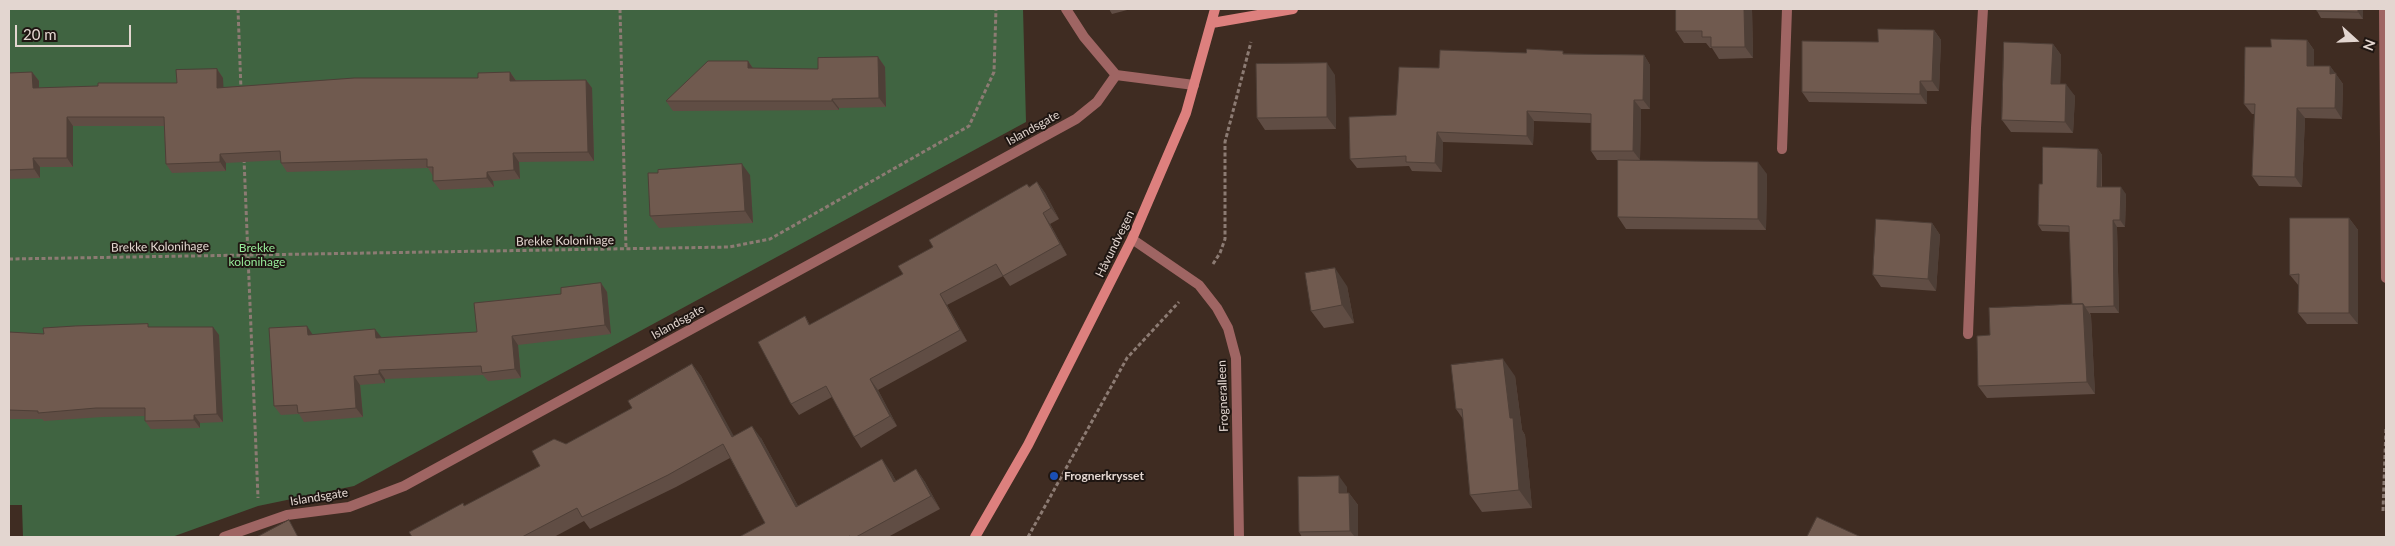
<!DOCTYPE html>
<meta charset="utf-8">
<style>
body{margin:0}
#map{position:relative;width:2395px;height:546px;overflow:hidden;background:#3f2c22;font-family:Lato,sans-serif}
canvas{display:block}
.frame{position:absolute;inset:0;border:10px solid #e3d6d0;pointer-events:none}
.north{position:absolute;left:2330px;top:15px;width:50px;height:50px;-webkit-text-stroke:4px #1f1612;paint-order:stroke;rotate:110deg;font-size:14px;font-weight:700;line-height:20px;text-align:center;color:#e3d6d0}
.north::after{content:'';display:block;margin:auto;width:18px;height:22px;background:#e3d6d0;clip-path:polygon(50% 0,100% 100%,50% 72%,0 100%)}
.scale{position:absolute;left:15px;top:25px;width:116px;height:22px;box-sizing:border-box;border:2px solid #e3d6d0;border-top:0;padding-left:6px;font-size:15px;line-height:18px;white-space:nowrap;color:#e3d6d0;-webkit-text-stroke:4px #1f1612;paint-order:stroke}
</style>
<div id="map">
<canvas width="2395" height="546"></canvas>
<div class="frame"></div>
<div class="north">N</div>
<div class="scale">20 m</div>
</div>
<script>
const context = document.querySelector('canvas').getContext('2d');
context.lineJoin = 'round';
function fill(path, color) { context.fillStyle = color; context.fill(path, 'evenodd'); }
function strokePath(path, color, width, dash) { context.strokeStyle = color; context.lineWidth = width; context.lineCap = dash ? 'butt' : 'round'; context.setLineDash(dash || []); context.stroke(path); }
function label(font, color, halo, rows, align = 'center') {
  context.font = font + ' Lato,sans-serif'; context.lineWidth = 4; context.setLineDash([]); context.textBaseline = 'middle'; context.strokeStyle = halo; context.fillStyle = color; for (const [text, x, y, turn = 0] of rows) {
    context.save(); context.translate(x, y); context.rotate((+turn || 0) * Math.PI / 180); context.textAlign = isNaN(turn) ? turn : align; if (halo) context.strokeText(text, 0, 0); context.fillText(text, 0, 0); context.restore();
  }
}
fill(new Path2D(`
 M9,9H1023L1026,122L354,486L258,506L172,537H23L22,505H9Z`), '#406441');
strokePath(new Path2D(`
 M238,9L241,90
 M620,9L626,248
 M244,159L258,498
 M9,259L729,247L770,239L969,126L994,72L996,9
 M1213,264L1220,253L1225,239V142L1251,42
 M2383,511L2386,427
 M1028,537L1127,358L1179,302`), '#8c7b73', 3, [4, 2.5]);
strokePath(new Path2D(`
 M2384,9L2386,278
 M1782,149L1787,9
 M1968,334L1976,128L1983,9`), '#9f6563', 10);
strokePath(new Path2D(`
 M1066,9L1084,37L1116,75L1194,85
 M1132,239L1199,285L1217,308L1228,328L1236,358L1239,537
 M224,537L287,515L349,507L404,486L1076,119L1097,102L1116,75`), '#9f6563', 10);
strokePath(new Path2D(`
 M1212,23L1293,9
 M975,537L1028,445L1132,239L1186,113L1215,9`), '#dd807e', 10);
fill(new Path2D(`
 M1109,9H1131L1112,14Z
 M1752,9L1753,58L1719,59L1712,48H1710L1706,43H1684L1676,31Z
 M2363,9V19L2321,18L2317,11Z
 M1934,30L1941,40L1939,91H1927V104L1809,102L1802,92L1878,42Z
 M2307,40L2314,50V66H2330L2343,84L2342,119L2305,118L2302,187L2259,186L2252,176L2254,114H2252L2244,104L2271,47Z
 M2053,44L2061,55L2060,84L2075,96L2073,133L2011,132L2002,120Z
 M1526,53L1644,55L1650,65V109H1641L1640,160H1597L1591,151V123L1534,121L1533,145L1443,142L1442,172L1412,171L1409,166L1357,168L1350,159L1396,115L1439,68Z
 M878,57L885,67L886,107L839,108V110L673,111L666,101L748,61L753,68L818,69Z
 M217,69L223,78V87L478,78L510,72L516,80H586L592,88L594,161L519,162L520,179L493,181L494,187L440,190L433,181V176L428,168L287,172L281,163V160L226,163V171L172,173L166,164L164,126H73V167H40V178L9,179V73L32,72L39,81V88L177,83Z
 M1335,75L1336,129L1265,130L1257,118Z
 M2098,149L2102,155V187L2126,194L2125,227H2117L2119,313H2090L2091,316L2095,394L1987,398L1978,386L1990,335L2072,304L2070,232L2042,231L2038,225L2042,184Z
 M1767,174L1766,230L1626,229L1618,217Z
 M750,175L753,223L659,228L650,216Z
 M1037,182L1045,193L1059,219L1050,224L1067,255L1010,286L1003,276L947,305L967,341L878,390L897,426L861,448L854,437L832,397L799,415L791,404L805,316L810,325L903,274L933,247Z
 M2349,218L2358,230V324H2307L2298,313L2299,286L2290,275Z
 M1932,223L1940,235L1936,291L1881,287L1873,275Z
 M601,283L607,292L611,334L518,345L521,378L488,381L483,375L385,379V383L360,385L363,417L304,422L299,414L281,415L274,406L313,335L381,337L477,332L561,294Z
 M1347,286L1354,323L1324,328L1311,311Z
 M149,327H213L219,335L223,422L200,423V428L151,429L145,421V416L102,417L44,421L42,419H9V332L44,334Z
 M692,364L701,376L733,436L761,438L798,506L891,472L896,481L916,469L925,482L940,509L888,537H739L765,523L730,458L676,487L590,529L584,521L554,537H412L463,503L465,506L540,466L566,444L632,408Z
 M1515,376L1522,430L1525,435L1532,508L1482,512L1470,495L1463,419L1456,409Z
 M1347,487V493H1349L1358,505V537H1302L1299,532Z`), '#604d44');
fill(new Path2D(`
 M1744,9H1752L1753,58L1745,47Z
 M2358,9H2363V19L2358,12Z
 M1934,30L1941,40L1939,91L1932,81Z
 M2307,40L2314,50V76L2307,66Z
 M2053,44L2061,55L2060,95L2051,84Z
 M1644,55L1650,65V109L1643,100Z
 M878,57L885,67L886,107L879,98Z
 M748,61L754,70L748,68Z
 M1327,63L1335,75L1336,129L1327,117Z
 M2330,66L2343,84L2342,119L2335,108L2330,74Z
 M217,69L223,78L224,97L217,88Z
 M32,72L39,81V97L33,88Z
 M510,72L516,81H510Z
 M586,80L592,88L594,161L588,152Z
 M1920,81L1927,91V104L1920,94Z
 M2066,84L2075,96L2073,133L2065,122Z
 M832,99L839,108V110L832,101Z
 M1634,100L1641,109L1640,160L1633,151Z
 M2297,108L2305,118L2302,187L2295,177Z
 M1527,111L1534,121L1533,145L1527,136Z
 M67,117L73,126V167L67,158Z
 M1437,132L1443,142L1442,172L1435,163Z
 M2098,149L2102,155L2101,193L2097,187Z
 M513,153L519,162L520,179L514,170Z
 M220,154L226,163V171L220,162Z
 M33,158L40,167V178L34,169Z
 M1758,162L1767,174L1766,230L1758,219Z
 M742,164L750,175L753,223L745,211Z
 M487,172L493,181L494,187L487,178Z
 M1037,182L1045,193L1059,219L1051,208Z
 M2121,187L2126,194L2125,227L2120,220Z
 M1043,213L1050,224L1067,255L1060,244Z
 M2349,218L2358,230V324L2349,313Z
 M2113,220L2117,227L2119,313L2114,306Z
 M1932,223L1940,235L1936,291L1928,279Z
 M1335,268L1347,286L1354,323L1342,305Z
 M601,283L607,292L611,334L605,325Z
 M940,294L947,305L967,341L960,330Z
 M2083,304L2091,316L2095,394L2087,382Z
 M307,326L313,335H308Z
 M213,327L219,335L223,422L217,414Z
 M375,329L382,338H376Z
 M512,336L518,345L521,378L515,369Z
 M1503,359L1515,376L1522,430L1525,435L1532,508L1519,490Z
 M692,364L701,376L741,449L732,437Z
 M379,370L385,379V383L379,374Z
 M354,376L360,385L363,417L356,408Z
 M870,379L878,390L897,426L890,416Z
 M194,415L200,423V428L194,420Z
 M752,426L761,438L805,519L796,507Z
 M882,459L891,472L903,494L894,482Z
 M916,469L925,482L940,509L931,496Z
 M1339,476L1347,487V505L1339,493Z
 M1349,493L1358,505V537H1355L1350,531Z`), '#4e3f37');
const building = new Path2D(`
 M1676,9H1744L1745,47H1711V37H1702V31H1676Z
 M2317,9H2358V12L2317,11Z
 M1878,29L1934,30L1932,81H1920V94L1802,92V41L1878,42Z
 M2271,39L2307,40V66H2330V74L2336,73L2335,108H2297L2295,177L2252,176L2255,104H2244L2245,47H2271Z
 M2004,42L2053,44L2051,84H2066L2065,122L2002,120Z
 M1527,49L1563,51V54L1644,55L1643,100H1634L1633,151H1591V114L1527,111V136L1437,132L1435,163L1406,162V156L1350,159L1349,117L1396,115L1399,67L1439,68L1440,50L1526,53Z
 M878,57L879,98L832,99V101H666L708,61H748V68L818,69V58Z
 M1327,63V117L1257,118L1256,64Z
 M217,69V88L354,78H478V73L510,72V81L586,80L588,152L513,153L514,170L487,172V178L433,181V167H427V159L281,163L280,151L220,154V162L166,164L164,117H67V158H33L34,169L9,170V73L32,72L33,88L98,86V83H177L176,70Z
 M2043,147L2098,149L2097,187H2121L2120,220H2113L2114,306L2085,307L2083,304H2072L2069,226L2038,225L2039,184H2042Z
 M1618,160L1758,162V219L1618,217Z
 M742,164L745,211L650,216L648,173H658V170Z
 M1037,182L1051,208L1043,213L1060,244L1003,276L996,264L940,294L960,330L870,379L890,416L854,437L826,386L791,404L758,342L805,316L809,325L903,274L898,266L933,247L929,240L1027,184L1029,187Z
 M2290,218H2349V313H2298L2299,274L2290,275Z
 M1876,219L1932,223L1928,279L1873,275Z
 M1335,268L1342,305L1311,311L1305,273Z
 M601,283L605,325L512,336L515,369L482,373L481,366L379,370V374L354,376L356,408L298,413L297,405L274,406L269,328L307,326L308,335L375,329L376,338L477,332L474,303L561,294V288Z
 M2083,304L2087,382L1978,386L1977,336L1990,335L1989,308Z
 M148,324V327H213L217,414L194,415V420L145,421V408H96L38,413V411L9,410V332L44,334L43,328L75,326Z
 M1503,359L1510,418H1513L1519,490L1470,495L1462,409H1456L1451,365Z
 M692,364L732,437L752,426L796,507L882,459L894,482L916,469L931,496L856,537H851L850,536L847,537H739L765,523L723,444L668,475L582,517L577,508L522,537H412L409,532L463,503L464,506L540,466L532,451L554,439L566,444L632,408L628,401Z
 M1339,476V493H1349L1350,531L1299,532L1298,477Z
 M1817,517L1861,537H1807Z
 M289,520L298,537H257Z`);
fill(building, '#705a4f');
strokePath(building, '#4e3f37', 1);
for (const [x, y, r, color] of [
 [1054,476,5,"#1a4fb4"]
]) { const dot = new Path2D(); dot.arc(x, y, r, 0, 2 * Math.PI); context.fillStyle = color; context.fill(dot); strokePath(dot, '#1f1612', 2); }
label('12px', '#e3d6d0', '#1f1612', [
 ["Islandsgate",1033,128,-29],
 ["Brekke Kolonihage",565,241,-1],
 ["Håvundvegen",1115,244,-64],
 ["Brekke Kolonihage",160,247,-1],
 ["Islandsgate",678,322,-29],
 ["Frogneralleen",1223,396,-92],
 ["Islandsgate",319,497,-9]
]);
label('12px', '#97ec9a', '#1f1612', [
 ["Brekke",257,248],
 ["kolonihage",257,262]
]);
label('bold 12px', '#e3d6d0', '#1f1612', [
 ["Frognerkrysset",1064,476]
], 'left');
</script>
